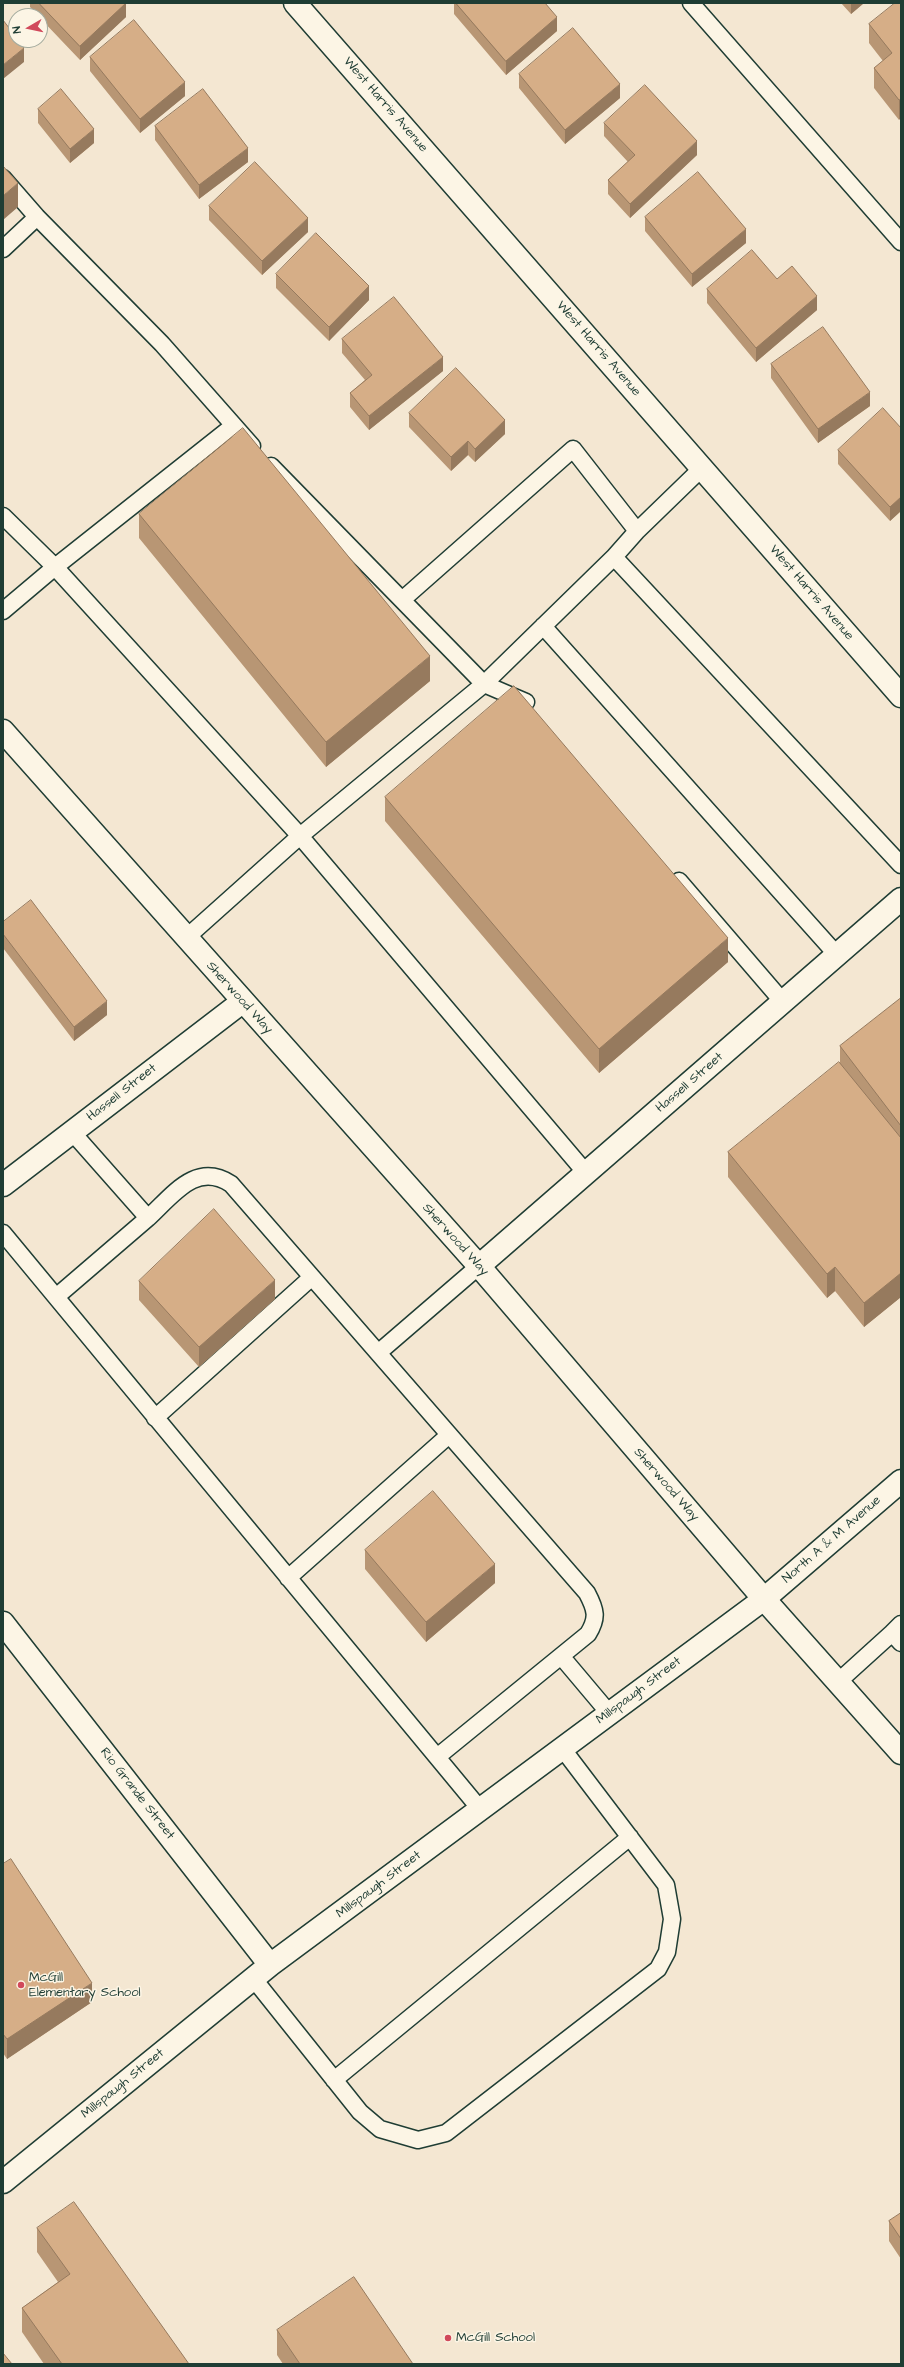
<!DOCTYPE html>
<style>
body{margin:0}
#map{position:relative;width:904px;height:2367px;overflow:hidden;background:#f4e7d2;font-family:"Architects Daughter",sans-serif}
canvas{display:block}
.frame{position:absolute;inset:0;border:4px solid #1f3d34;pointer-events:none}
.north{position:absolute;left:8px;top:8px;width:40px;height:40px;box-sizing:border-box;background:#fcf5e5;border:1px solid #a4ab9e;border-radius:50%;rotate:261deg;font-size:11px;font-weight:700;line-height:16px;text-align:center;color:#1f3d34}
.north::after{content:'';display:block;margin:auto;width:14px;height:18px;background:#d1495b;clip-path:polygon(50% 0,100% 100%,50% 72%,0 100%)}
</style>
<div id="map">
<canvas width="904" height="2367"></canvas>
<div class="frame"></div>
<div class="north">N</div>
</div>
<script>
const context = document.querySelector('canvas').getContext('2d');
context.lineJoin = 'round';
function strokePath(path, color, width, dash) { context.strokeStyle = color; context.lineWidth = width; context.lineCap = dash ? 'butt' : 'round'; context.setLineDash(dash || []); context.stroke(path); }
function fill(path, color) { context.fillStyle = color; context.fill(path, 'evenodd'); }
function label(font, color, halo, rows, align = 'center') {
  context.font = font + ' "Architects Daughter",sans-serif'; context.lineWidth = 3; context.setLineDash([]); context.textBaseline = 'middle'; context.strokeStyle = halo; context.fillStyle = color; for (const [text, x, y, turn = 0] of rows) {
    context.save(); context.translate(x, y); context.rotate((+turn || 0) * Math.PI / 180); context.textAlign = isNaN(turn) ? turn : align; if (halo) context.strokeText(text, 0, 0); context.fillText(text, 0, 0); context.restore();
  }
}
const service = new Path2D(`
 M691,3L901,242
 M3,178L37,217L162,344L252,446
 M3,249L37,217
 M271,466L484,684L526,702
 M3,516L55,567L300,836L586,1173
 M637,531L702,468
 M402,600L573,449L637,531L614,557
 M3,611L55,567L233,426
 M543,626L837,955
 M679,881L783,1002
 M186,938L300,836L484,684L614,557L901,865
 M148,1218C173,1195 196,1161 231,1184L587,1593C596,1610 598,1618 588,1634L437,1757
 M3,1233L480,1809
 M56,1297L148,1218L72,1132
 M378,1353L479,1266
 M155,1418L312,1277
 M288,1578L449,1435
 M901,1624L892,1633L901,1643
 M561,1656L609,1713
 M839,1681L892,1633
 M253,1978L360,2112L380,2129L418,2140L446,2133L658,1969L667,1952L672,1919L666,1885L562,1748
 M334,2080L630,1837`);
const minor = new Path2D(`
 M295,3L901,696
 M3,1185L242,1002
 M479,1266L901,899
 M3,1623L270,1965
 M3,2182L270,1965L764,1599L901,1481`);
const primary = new Path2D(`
 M3,731L479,1266L764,1599L901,1753`);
strokePath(service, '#1f3d34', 19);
strokePath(minor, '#1f3d34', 25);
strokePath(primary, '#1f3d34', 25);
strokePath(service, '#fcf5e5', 16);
strokePath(minor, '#fcf5e5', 22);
strokePath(primary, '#fcf5e5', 22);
fill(new Path2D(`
 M30,3H126V17L80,60L40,18V16H39L30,7Z
 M454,3H545L557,31L506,75L454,14Z
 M841,3H864L851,14Z
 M901,3L899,120L874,88V68L883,61L869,43V24Z
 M90,57L185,96L140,133L90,71Z
 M519,74L620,98L565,144L519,88Z
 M38,109L94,143L70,163L38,123Z
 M604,123L697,155L630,218L608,194V180L628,162L604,136Z
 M155,126L248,162L199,199L155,140Z
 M209,206L308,232L262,275L209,220Z
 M645,217L746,243L692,287L645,231Z
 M276,274L369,300L329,341L276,288Z
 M777,279L817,310L756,362L707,303V289Z
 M342,339L443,371L369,430L350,407V393L365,380L342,353Z
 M771,364L870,406L818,443L771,378Z
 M409,413L505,434L475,462L468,455L451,471L409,427Z
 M901,428V511L890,521L838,464V450Z
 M139,514L430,681L326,767L139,538Z
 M385,797L728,962L599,1073L385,821Z
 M3,922L107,1015L74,1041L3,948Z
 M901,998V1297L864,1327L835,1291L827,1298L728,1177V1152L840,1063V1046Z
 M139,1281L275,1299L199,1367L139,1300Z
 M365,1550L495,1583L426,1642L365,1569Z
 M3,1864L92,2002L7,2059L3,2053Z
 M901,2213V2259L889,2241V2221Z
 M37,2228L189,2364H44L22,2332V2308L58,2282L37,2252Z
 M277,2330L413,2364H283L277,2355Z`), '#b89674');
fill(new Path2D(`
 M126,3V17L80,60V46Z
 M851,3H864L851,14Z
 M557,17V31L506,75V61Z
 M24,48V62L3,79V65Z
 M185,82V96L140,133V119Z
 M620,84V98L565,144V130Z
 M901,99V118L899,120V100Z
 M94,129V143L70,163V149Z
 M697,141V155L630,218V204Z
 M248,148V162L199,199V185Z
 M18,183V207L3,220V196Z
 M308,218V232L262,275V261Z
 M746,229V243L692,287V274Z
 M369,286V300L329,341V327Z
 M817,296V310L756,362V348Z
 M443,357V371L369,430V416Z
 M870,392V406L818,443V429Z
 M505,420V434L475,462V449Z
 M468,441V455L451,471V457Z
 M901,497V511L890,521V507Z
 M430,656V681L326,767V742Z
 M728,938V962L599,1073V1049Z
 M107,1001V1015L74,1041V1027Z
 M835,1267V1291L827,1298V1274Z
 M901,1273V1297L864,1327V1303Z
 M275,1280V1299L199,1367V1347Z
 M495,1564V1583L426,1642V1622Z
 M92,1983V2002L7,2059V2039Z`), '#967a5e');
const building = new Path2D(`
 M39,3H126L80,46Z
 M456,3H545L557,17L506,61Z
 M895,3H901V99L899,100L874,68L892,53L869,24Z
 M3,20L16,37V40H18L24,48L3,65Z
 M134,20L185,82L140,119L90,57Z
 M573,28L620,84L565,130L519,74Z
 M645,85L697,141L630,204L608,180L635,155L604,123Z
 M61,89L94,129L70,149L38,109Z
 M203,89L248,148L199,185L155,126Z
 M255,162L308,218L262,261L209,206Z
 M3,166L18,183L3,196Z
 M698,172L746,229L692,274L645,217Z
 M316,233L369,286L329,327L276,274Z
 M752,250L777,279L792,266L817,296L756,348L707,289Z
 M394,297L443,357L369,416L350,393L372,375L342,339Z
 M823,327L870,392L818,429L771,364Z
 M456,368L505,420L475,449L468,441L451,457L409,413Z
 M883,408L901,428V497L890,507L838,450Z
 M243,428L430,656L326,742L139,514Z
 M514,686L728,938L599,1049L385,797Z
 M31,900L107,1001L74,1027L3,934V922Z
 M901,998V1126L840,1046Z
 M839,1062L901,1138V1273L864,1303L835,1267L827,1274L728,1152Z
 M214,1209L275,1280L199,1347L139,1281Z
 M433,1491L495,1564L426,1622L365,1550Z
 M11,1859L92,1983L7,2039L3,2034V1864Z
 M74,2202L189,2364H62L22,2308L70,2274L37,2228Z
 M901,2213V2239L889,2221Z
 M354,2277L413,2364H300L277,2330Z
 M3,2353L12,2364H3Z`);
fill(building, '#d6ae87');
strokePath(building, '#967a5e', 1);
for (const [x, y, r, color] of [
 [21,1985,4,"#d1495b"],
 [448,2338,4,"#d1495b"]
]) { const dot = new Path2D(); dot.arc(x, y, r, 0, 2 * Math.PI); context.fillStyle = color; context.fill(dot); strokePath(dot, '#fcf5e5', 1.5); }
label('13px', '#1f3d34', '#fcf5e5', [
 ["West Harris Avenue",385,105,49],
 ["West Harris Avenue",598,349,49],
 ["West Harris Avenue",811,593,49],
 ["Sherwood Way",239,998,48],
 ["Hassell Street",690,1083,-41],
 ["Hassell Street",122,1093,-38],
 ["Sherwood Way",455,1240,48],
 ["Sherwood Way",666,1485,49],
 ["North A & M Avenue",832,1540,-41],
 ["Millspaugh Street",639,1691,-37],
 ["Rio Grande Street",137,1794,52],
 ["Millspaugh Street",379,1885,-37],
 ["Millspaugh Street",123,2084,-39]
]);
label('13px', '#1f3d34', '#fcf5e5', [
 ["McGill",29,1978],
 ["Elementary School",29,1993],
 ["McGill School",456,2338]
], 'left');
</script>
